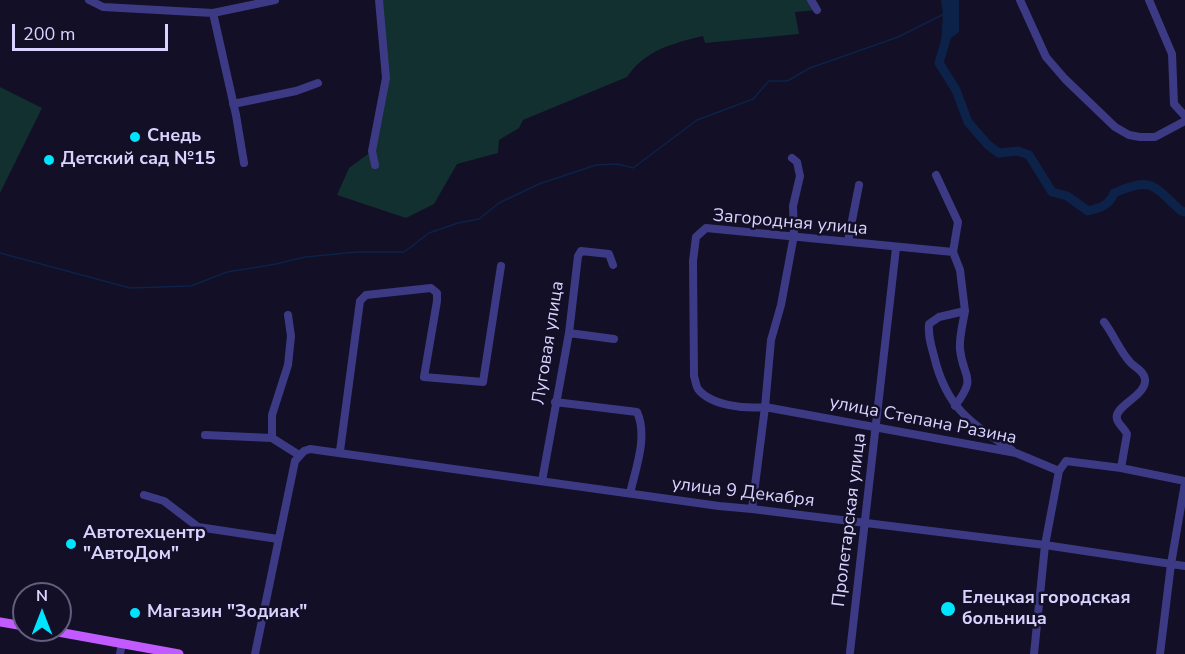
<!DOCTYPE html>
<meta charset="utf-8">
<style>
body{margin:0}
#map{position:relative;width:1185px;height:654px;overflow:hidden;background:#130f26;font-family:"Nunito Sans",sans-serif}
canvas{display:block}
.north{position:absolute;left:12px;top:582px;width:60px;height:60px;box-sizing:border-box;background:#130f26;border:2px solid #625e7d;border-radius:50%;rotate:0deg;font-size:16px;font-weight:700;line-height:24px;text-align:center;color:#d9d4ff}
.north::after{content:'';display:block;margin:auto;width:21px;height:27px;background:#00e5ff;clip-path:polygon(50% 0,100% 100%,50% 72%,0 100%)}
.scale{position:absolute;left:12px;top:24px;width:156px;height:27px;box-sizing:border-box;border:3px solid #d9d4ff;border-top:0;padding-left:8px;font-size:18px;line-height:21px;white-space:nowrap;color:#d9d4ff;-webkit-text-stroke:4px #130f26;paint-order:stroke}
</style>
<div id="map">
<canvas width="1185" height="654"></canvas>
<div class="north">N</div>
<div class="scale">200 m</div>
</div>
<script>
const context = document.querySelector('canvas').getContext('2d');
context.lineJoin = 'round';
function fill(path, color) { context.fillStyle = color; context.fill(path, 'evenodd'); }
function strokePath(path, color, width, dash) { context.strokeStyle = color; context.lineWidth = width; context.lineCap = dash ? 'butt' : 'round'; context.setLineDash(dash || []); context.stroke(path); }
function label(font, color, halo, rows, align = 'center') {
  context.font = font + ' "Nunito Sans",sans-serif'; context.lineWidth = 5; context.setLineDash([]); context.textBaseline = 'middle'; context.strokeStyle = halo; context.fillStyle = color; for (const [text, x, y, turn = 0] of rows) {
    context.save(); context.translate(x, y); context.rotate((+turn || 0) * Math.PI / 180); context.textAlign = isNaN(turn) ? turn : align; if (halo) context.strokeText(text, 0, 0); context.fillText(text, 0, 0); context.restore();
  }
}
fill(new Path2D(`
 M379,0H811L817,10L795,12L799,34L705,43L703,36C674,43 645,50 627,77L523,120L519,128L499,140L498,153L457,164L434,204L406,218L337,195L349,168L372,151L385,85Z
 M0,87L42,108L0,193Z`), '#12302f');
fill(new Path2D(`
 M941,0H959V32L945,43L941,42L943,14Z`), '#0c2248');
strokePath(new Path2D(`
 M0,253L130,288L191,286L227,272L276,264L305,257L357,252H404L429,233L458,223L479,219L499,203L539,184L596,165L618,164L633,168L697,120L753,99L769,81H787L810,68L898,37L944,14`), '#0c2248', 1.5);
strokePath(new Path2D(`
 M948,32L939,63L956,90L968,122L988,145L999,153L1018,151L1029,155L1052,192L1067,196L1088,211C1100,208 1110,205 1114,193C1152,176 1153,185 1181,211L1185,212`), '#0c2248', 9);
strokePath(new Path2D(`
 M89,0L103,7L213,13L275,0
 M811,0L817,10
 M1020,0L1046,57L1065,79L1115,127L1129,135L1140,137H1155L1185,121
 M1149,0L1172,54L1174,104L1185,116
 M213,13L236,115L244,163
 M233,104L296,91L318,83
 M375,165L372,151L386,78L379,0
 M936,175L958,222L953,252L960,270L965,311L939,317L929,324C928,336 931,345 934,356C946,407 969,422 1012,450
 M848,241L859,185
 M953,252L706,228L696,237L693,261L694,376C695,379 696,386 698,389C711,406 746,409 765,407L1016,453L1059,471L1066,461L1121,468L1185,481
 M1104,322C1114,335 1119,350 1130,362C1134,367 1144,371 1145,379C1147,396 1113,406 1117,419C1118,424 1124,428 1127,434L1121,468
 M569,333L614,339
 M555,402L637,412C648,436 636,468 630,493
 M955,406C978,375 963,380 960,349C959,337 963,323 965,311
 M205,435L272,438L299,455
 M272,438V415L288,365L291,336L288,315
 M340,451L360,301L366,295L431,288L437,293V301L424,377L483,382L501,266
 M542,481L569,333L578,256L581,251L609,254L613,265
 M144,495L164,501L198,527L278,539
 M752,509L765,407L771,340L781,305L794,235L793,206L800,176L797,162L792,158
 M850,652L896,248
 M120,654L122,643
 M255,654L295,461L304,451L310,449L719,506L752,509L1045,545L1185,566
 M1034,654L1045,545L1059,471
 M1160,654L1171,564L1185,483`), '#3d3a85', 8);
strokePath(new Path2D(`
 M0,622L24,626
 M47,630L179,654`), '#c25bff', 9);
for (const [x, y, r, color] of [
 [135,137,6,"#00e5ff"],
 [49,160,6,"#00e5ff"],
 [71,544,6,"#00e5ff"],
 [948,609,8,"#00e5ff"],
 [135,613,6,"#00e5ff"]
]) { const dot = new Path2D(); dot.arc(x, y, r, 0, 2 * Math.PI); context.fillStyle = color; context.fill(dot); strokePath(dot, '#130f26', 2); }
label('bold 18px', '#d9d4ff', '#130f26', [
 ["Снедь",147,137],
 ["Детский сад №15",61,160],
 ["Автотехцентр",83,534],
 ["\"АвтоДом\"",83,555],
 ["Елецкая городская",962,599],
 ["больница",962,620],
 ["Магазин \"Зодиак\"",147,613]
], 'left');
label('18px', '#d9d4ff', '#130f26', [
 ["Загородная улица",790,223,5],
 ["Луговая улица",549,343,-81],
 ["улица Степана Разина",923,421,11],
 ["улица 9 Декабря",743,493,7],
 ["Пролетарская улица",850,520,-83]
]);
</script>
